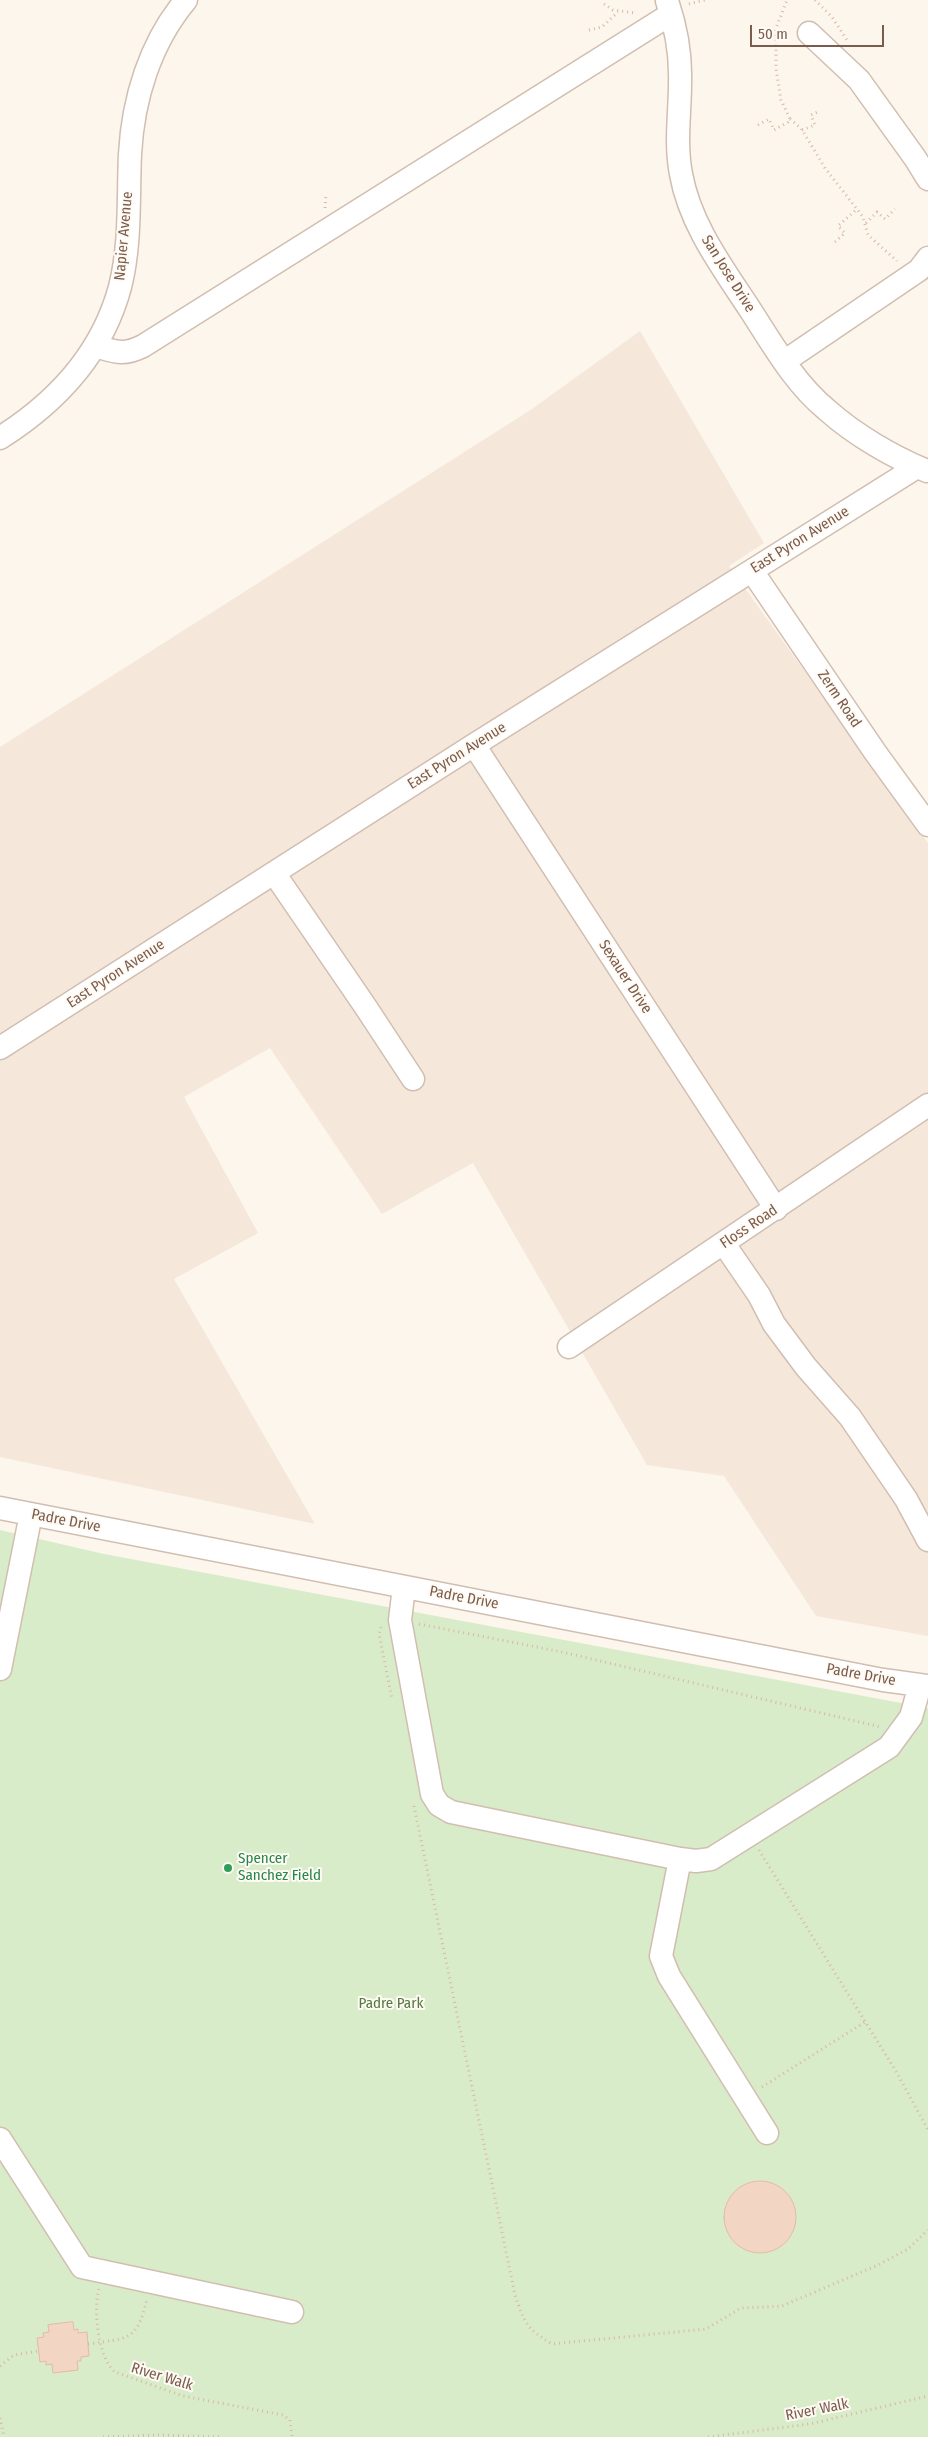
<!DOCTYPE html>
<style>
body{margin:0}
#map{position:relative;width:928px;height:2437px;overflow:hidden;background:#fdf6ec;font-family:"Fira Sans Condensed",sans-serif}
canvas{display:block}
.scale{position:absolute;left:750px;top:25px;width:134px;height:22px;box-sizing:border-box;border:2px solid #7a5c4d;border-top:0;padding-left:6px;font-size:15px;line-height:18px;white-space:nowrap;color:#7a5c4d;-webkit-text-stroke:4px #fffaf3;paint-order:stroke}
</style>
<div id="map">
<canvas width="928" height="2437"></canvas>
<div class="scale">50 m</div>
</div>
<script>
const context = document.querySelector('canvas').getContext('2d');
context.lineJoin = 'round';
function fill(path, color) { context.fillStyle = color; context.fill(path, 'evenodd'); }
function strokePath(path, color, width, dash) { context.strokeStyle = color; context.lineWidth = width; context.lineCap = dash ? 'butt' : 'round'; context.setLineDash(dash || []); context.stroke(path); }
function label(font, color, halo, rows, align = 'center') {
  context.font = font + ' "Fira Sans Condensed",sans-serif'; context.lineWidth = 4; context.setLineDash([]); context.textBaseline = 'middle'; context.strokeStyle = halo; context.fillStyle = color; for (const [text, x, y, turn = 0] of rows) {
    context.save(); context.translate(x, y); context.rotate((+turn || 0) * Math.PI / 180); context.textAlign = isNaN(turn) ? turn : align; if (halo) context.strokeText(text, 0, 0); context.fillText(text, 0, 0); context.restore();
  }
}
fill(new Path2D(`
 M640,331L764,543L729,566L928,843V1636L816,1616L724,1476L647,1465L473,1163L382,1214L270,1048L184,1097L258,1233L174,1279L315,1524L0,1457V747L532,409Z`), '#f5e8da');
fill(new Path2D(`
 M0,1530L104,1554L928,1708V2437H0Z`), '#d8ecc9');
const building = new Path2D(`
 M724 2217a36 36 0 1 1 72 0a36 36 0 1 1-72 0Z
 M73,2322L74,2330L78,2329V2333L87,2332L89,2356L81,2357V2361H77L78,2370L53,2373L52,2364L46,2365V2361L40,2362L37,2338L44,2337L43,2333L49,2332L48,2325Z`);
fill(building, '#f3d5c3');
strokePath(building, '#e6bba3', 1);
const minor = new Path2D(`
 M667,1C676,27 681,55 680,83C680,114 675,143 681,174C690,225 723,268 751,311C773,345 795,384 827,410C855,435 893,457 927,471
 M809,33L859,80L915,158L928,179
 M95,346C116,352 123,356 143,346L671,14
 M785,361L919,270L928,258
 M0,438C57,402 102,354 120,287C131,244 128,198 130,154C133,99 150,43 186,0
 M752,571L875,752L928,825
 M474,745L776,1209
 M274,873L365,1006L413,1079
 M0,1048L474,745L917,467
 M724,1244L759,1295L774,1324L806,1367L850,1417L906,1499L928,1540
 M569,1347L928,1105
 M0,1508L883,1680L928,1686
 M404,1587L400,1620L432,1794L439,1805L451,1812L680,1859L696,1861L711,1859L889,1747L911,1717L920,1685
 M0,1669L31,1514
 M680,1859L661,1956L669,1976L767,2133
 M0,2139L82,2267L292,2312`);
strokePath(minor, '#d1beb0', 25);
strokePath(new Path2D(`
 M815,0L832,17L847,40
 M604,4L613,10L635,13
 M689,4L705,0
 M589,30L602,27L618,12
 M790,119L801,128L825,168L863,217L868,235L897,261
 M758,125L769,119L774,130L788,122L790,119L781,100L776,69V28L787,0
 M802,130L815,125L811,115L820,111
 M325,208L326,194
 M866,223L877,212L885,219L895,209
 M835,242L845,233L838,226L856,210
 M419,1624L562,1652L881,1727
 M381,1627L379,1634L392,1699
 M414,1806L515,2295C525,2324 526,2328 552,2344L706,2329L741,2308L782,2306L878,2265L908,2249L928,2230
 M759,1850L897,2073L928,2130
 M762,2087L865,2022
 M99,2289C93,2310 98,2358 115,2372L183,2396L283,2415L290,2420L292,2437
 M88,2344C128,2338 137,2342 147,2299
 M0,2366L14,2355L38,2351
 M0,2418L4,2437
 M103,2437L159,2435L223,2437
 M708,2437L810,2424L928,2396`), '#d9b8a5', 3, [1, 4]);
strokePath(minor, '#fff', 22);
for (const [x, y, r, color] of [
 [228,1868,5,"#2e9e5b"]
]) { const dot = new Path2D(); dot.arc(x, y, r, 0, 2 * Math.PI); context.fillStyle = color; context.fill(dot); strokePath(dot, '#fffaf3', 2); }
label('15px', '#7a5c4d', '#fffaf3', [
 ["Napier Avenue",124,236,-85],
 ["San Jose Drive",728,274,58],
 ["East Pyron Avenue",800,540,-32],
 ["Zerm Road",839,699,56],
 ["East Pyron Avenue",457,756,-32],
 ["East Pyron Avenue",116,974,-33],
 ["Sexauer Drive",625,977,57],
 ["Floss Road",749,1227,-34],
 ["Padre Drive",66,1521,11],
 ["Padre Drive",464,1598,11],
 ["Padre Drive",861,1675,10],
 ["River Walk",162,2377,17],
 ["River Walk",817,2410,-11]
]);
label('15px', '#27864d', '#fffaf3', [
 ["Spencer",238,1859],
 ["Sanchez Field",238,1876]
], 'left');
label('15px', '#537a41', '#fffaf3', [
 ["Padre Park",391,2004]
]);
</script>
